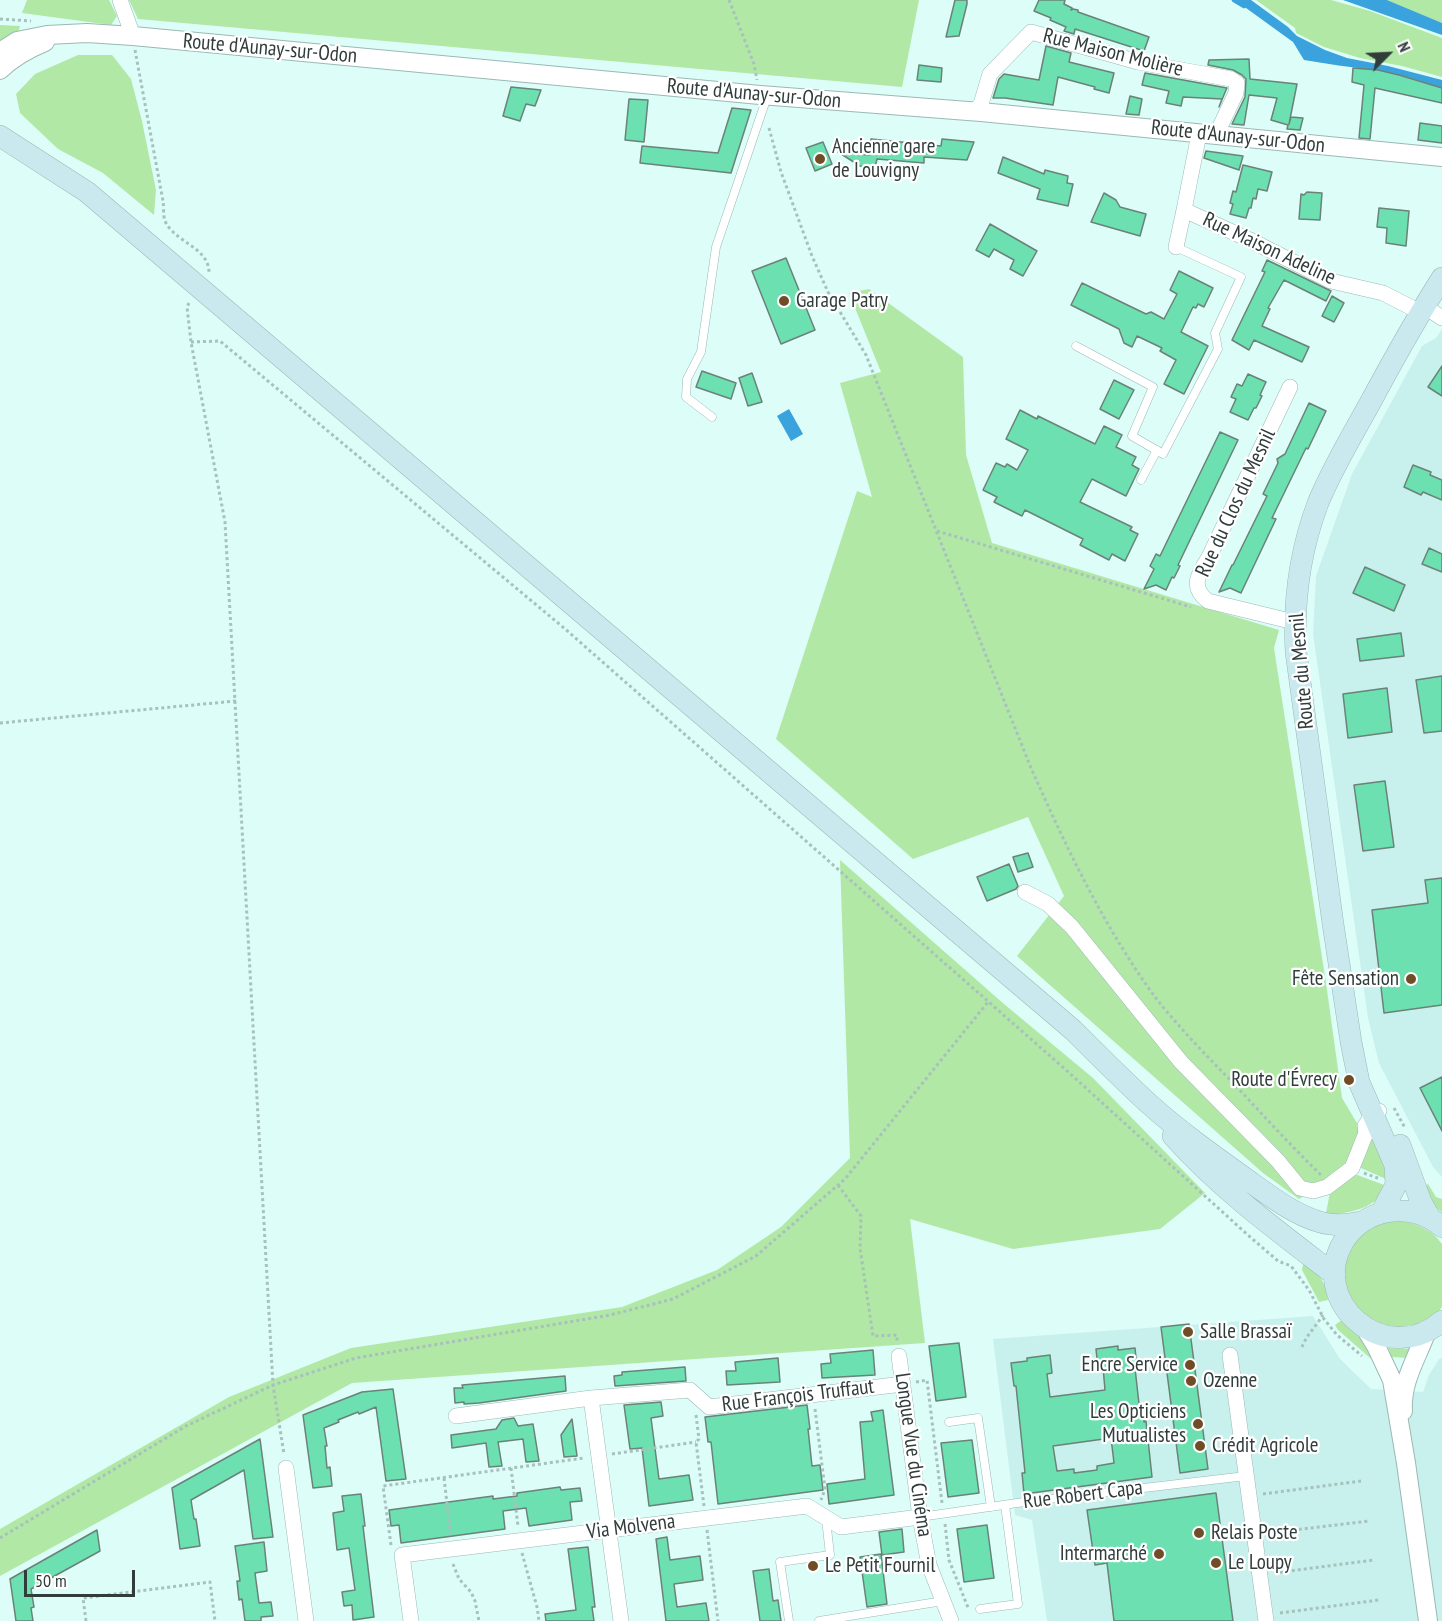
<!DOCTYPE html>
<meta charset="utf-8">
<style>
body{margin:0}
#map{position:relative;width:1442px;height:1621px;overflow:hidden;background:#ddfdf9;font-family:"PT Sans Narrow",sans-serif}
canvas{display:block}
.north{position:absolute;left:1358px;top:24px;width:60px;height:60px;-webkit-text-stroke:4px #fff;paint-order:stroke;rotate:66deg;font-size:16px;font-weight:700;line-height:24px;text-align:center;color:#303d3b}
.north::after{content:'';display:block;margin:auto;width:21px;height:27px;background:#303d3b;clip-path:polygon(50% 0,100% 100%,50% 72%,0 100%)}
.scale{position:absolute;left:24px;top:1570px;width:111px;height:27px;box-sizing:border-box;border:3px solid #303d3b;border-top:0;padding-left:8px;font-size:18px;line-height:21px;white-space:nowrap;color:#303d3b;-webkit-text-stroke:4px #fff;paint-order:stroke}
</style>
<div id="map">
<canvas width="1442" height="1621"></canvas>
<div class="north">N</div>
<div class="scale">50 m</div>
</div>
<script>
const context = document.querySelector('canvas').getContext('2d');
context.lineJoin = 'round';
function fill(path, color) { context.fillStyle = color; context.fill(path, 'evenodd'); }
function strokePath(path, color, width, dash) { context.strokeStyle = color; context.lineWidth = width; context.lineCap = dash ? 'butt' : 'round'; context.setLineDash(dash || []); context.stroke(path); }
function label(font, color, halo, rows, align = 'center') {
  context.font = font + ' "PT Sans Narrow",sans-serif'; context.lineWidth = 4.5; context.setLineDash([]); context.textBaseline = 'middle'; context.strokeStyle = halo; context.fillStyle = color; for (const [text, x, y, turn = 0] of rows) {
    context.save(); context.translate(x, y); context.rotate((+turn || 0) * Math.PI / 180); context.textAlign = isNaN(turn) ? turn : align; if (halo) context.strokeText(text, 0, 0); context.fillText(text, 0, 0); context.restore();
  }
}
fill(new Path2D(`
 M1442,329V1177L1433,1167L1379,1063L1368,1018L1313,634L1316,576L1352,474L1422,346L1436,338Z
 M1313,1316L1340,1359L1371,1389L1423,1392L1429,1375L1439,1359L1442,1358V1621H1047L1032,1520L1015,1515L993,1339Z`), '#c8f1ed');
fill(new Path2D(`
 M27,0H109L117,16L111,25L22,13Z
 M129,0H919L902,87L138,19Z
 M1256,0H1331L1370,11L1442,38V77L1402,66L1360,58L1324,47L1296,33L1295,28Z
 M1387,0H1442V23L1439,22Z
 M0,25L20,26L18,33L0,45Z
 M78,55H112L131,79L142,121L156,190L154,215L103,173L58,149L20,113L16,94L35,74Z
 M869,289L963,357L966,455L992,543L1279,630L1274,648L1326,983L1342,1098L1360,1128L1354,1152L1342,1172L1299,1199L1263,1173L1017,956L1064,896L1028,817L913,859L776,739L857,491L872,497L840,383L881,372L849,293Z
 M840,860L1004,1004L1093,1078L1205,1193L1160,1229L1013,1249L910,1219L925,1343L352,1383L0,1576V1529L229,1397L351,1348L622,1307L717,1270L781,1227L850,1158Z
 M1375,1133L1388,1180L1361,1168L1359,1164L1367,1141Z
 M1352,1173L1387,1186C1375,1210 1352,1211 1328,1216L1326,1213L1330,1192Z
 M1428,1184L1436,1197L1442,1199V1212L1433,1206L1423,1187Z
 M1399,1221C1417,1223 1431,1229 1442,1244V1307L1435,1316L1425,1322L1393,1329L1362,1316L1346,1288L1344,1267L1352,1247L1358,1239L1366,1232L1376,1226L1387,1222Z
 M1303,1264C1318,1271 1327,1283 1328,1300L1319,1302L1302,1270Z
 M1342,1320L1367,1344L1377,1364L1338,1330L1335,1325Z
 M1388,1348L1411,1349L1408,1358L1392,1357Z`), '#b2e8a5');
fill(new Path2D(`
 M1235,0H1251L1288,27L1297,36L1325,50L1347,58L1388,66L1442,80V88C1420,81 1397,73 1374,70C1350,67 1327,64 1304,60L1293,42Z
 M1343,0H1387L1442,23V35Z
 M789,409L803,434L791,441L777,416Z`), '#3aa2dc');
strokePath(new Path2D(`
 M1234,0L1244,6`), '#3aa2dc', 4.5);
const building = new Path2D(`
 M955,0H967V4L959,36L946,37Z
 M1039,0H1065L1064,4L1072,8L1071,10L1073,9L1078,10V12L1149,37L1144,51L1075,29L1074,34L1064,31L1066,27L1050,20L1051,18L1034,11Z
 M1046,46L1071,53L1069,62L1114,73L1109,93L1094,89L1095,87L1058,77L1053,105L1005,98H993L999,79L1004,74L1039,80Z
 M1249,59L1250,79L1297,84L1289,124L1291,117L1303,118L1300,130L1287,129L1288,125L1271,120L1277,98L1249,95L1244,125L1232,124L1245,97L1246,79L1242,75L1233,70L1208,65L1209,60Z
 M919,65L942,68L941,82L917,80Z
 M1353,68L1378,70L1399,75L1442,88V103L1375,88L1370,139L1359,138L1364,85L1352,82Z
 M1145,73L1227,88L1226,90L1219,107L1222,99L1183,97L1181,106L1166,103L1169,91L1142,85Z
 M511,87L541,90L535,106L526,104L520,121L503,116Z
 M1130,96L1142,99L1139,115L1126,114Z
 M629,99L648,100L644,142L625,140Z
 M732,108L751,110L731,173L640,163L642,146L718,153Z
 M1420,123L1442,126V143L1418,140Z
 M871,139L941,146L942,139L974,142L967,160L924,157V163L877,159L875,168L860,166L838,152L869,155Z
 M823,142L832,164L815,171L806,148Z
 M1206,151L1243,156L1239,170L1204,158Z
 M1003,157L1044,174L1045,170L1068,176L1067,183L1073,184L1068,206L1037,199L1040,189L998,173Z
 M1243,165L1272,172L1267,191L1258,189L1256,199L1253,198L1251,208H1249L1246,218L1230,214L1233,204L1230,203L1233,191L1236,192Z
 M1307,192L1322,193L1320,220L1299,219L1301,194L1304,195Z
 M1104,193L1116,200L1120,207L1146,214L1140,236L1091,222Z
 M1379,208L1409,211L1406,246L1386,243L1387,228L1377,227Z
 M990,224L1037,251L1023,276L1010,269L1014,260L994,249L989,257L976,250Z
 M786,258L815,330L781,344L752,271Z
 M1267,260L1331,291L1326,301L1284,280L1268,308L1270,309L1262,326L1309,347L1302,362L1254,340L1249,350L1232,340L1265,272L1262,271Z
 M1179,271L1213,288L1204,307L1198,304L1196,308L1193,307L1181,332L1208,346L1184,394L1164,384L1176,360L1160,351L1162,348L1137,336L1132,347L1124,343L1119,329L1071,305L1082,283L1146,314L1151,312L1164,319L1177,294L1170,290Z
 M1332,296L1344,303L1334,322L1322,316Z
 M1442,366V396L1428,387Z
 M702,371L736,383L731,399L696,387Z
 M752,373L762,402L748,406L739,378Z
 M1248,374L1266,382L1260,395L1262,396L1256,408H1254L1248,420L1230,412L1236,399L1231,397L1237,384L1242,386Z
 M1114,380L1134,390L1119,419L1100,409Z
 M1309,403L1326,411L1308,449L1306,448L1272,518L1276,519L1267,538L1241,593L1230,588L1219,592L1232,565H1233L1267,496L1263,494L1278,463L1277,459L1285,454Z
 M1020,410L1037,419L1038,416L1095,444L1104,426L1122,435L1116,447L1136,457L1132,465L1139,469L1126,496L1092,479L1080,502L1132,527L1130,530L1138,534L1125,561L1112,554L1109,560L1080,545L1083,539L1025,510L1022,516L994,502L997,497L983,490L996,463L1005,467L1007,464L1017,470L1028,450L1006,439Z
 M1220,432L1238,440L1178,565L1180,566L1174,578L1172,577L1166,590L1156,585L1144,589L1154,569L1150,566L1156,554L1160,556Z
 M1413,465L1431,472L1430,475L1442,480V500L1423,492L1421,495L1404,487Z
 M1429,548L1442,554V572L1422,564Z
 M1365,567L1405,585L1394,611L1353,593Z
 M1401,633L1404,656L1360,661L1357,639Z
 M1442,676V731L1424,733L1416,680Z
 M1387,688L1392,732L1348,738L1343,694Z
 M1385,781L1394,847L1363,851L1354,785Z
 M1028,853L1033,867L1018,872L1013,857Z
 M1009,864L1018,886L1016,889L987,901L977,877Z
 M1442,878V1005L1384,1013L1372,910L1428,903L1425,880Z
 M1442,1077V1131L1420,1088Z
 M1189,1324L1208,1469L1180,1473L1161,1327Z
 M959,1343L966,1397L936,1401L929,1346Z
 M1118,1346V1350L1135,1348L1137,1367L1135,1368L1139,1404L1142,1403L1144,1422L1146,1421L1152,1477L1024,1494L1022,1473H1025L1016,1386H1014L1011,1363L1027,1361V1358L1050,1355L1052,1373L1047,1374L1050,1397L1105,1390L1103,1367L1098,1368L1096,1349ZM1111,1438L1114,1463L1097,1466V1470L1074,1473V1469L1057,1471L1053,1446Z
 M873,1350L875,1375L822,1378L821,1364L831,1363L830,1354Z
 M778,1358L780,1382L727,1385L726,1371H736L735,1362Z
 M685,1367L686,1381L615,1386L614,1376L622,1375V1372Z
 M565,1376L566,1391L479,1403L464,1404V1402L455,1403L454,1388H463L462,1385Z
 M393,1389L406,1479L386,1481L376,1407L359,1414L358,1412L338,1420L339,1422L324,1428L327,1446H325L327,1468L330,1467L332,1486L313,1488L303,1415L362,1392Z
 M661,1402L663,1416L651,1418L659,1479L689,1475L693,1500L649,1506L642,1448L630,1449L624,1405Z
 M807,1405L810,1429H808L812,1466L820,1465L823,1490L718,1504L711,1442H708L705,1417Z
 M883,1410L894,1495L829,1504L827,1484L865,1479L860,1422L873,1421L871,1412Z
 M514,1418L518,1426L533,1424L539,1461L526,1462L523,1439L498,1442L502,1466L489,1467L486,1443L452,1448L451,1435L496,1429L502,1420Z
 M572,1419L577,1456L564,1457L561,1435Z
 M260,1439L273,1537L253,1539L244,1470L191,1500L194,1519H196L200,1546L180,1549L172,1488Z
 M972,1440L979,1493L948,1497L941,1443Z
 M560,1487L561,1490L580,1488L582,1501L570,1502L572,1520L529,1526L526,1508L503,1511L505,1529L401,1543L399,1525L391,1526L389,1510L493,1496V1499L517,1496V1493Z
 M1216,1493L1233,1621H1114L1107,1563L1095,1565L1087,1510Z
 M361,1494L365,1526H363L374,1617L353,1620L352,1605L344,1606L342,1592L355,1590L349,1548L337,1550L333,1513L344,1511L342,1496Z
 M987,1525L994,1578L964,1582L957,1529Z
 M902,1529L904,1552L882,1555L879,1532Z
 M97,1530L100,1551L31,1589L34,1607L31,1608L33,1621H16L10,1579Z
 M667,1537L670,1560L700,1556L703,1580L674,1584L677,1607L706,1603L709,1621H666L656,1539Z
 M264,1542L267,1571L255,1573L259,1603L271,1602L273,1616L261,1617V1621H245L242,1599L239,1600L237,1581H240L235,1546Z
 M588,1547L595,1607H592L594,1621H546L545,1614L576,1610L568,1549Z
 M881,1554L887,1604L867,1607L860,1557Z
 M769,1569L773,1601L778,1600L781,1621H760L753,1571Z`);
fill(building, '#6ce0b0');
strokePath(building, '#6a8277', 1.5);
const service = new Path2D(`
 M1076,346L1153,387L1132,436L1163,454L1218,349L1215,333L1241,277L1176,247
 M712,417L686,397L687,379L701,352L716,247L767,97
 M1141,480L1157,450
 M949,1422L978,1418L991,1507
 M920,1517L1024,1502L1246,1476
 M980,1609L1018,1604L1005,1505
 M789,1621L780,1562L830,1555L826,1519
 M819,1621L943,1601`);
const minor = new Path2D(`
 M120,0L133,36
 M974,112L981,104L990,74L1031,32L1138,62L1231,79L1237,83L1236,93L1216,135
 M1199,134L1184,210L1250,240L1331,281L1383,293L1420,312
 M1176,247L1184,210
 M1424,306L1442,318
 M1290,387L1209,557C1199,573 1189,587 1208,601L1294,622
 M1025,892L1048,904L1072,927L1181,1062L1278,1161L1300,1188L1313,1191L1327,1187L1352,1168L1366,1133L1365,1126L1373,1114L1379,1111
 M1230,1355L1266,1621
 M899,1356L920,1517L929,1565L951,1621
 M591,1398L621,1621
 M456,1416L591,1398L690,1390L709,1407L903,1384
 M286,1468L306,1621
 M411,1621L402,1555L807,1506L841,1527L920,1517`);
const tertiary = new Path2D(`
 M0,52L17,41L47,35L87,33L133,36L760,95L981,112L1442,157
 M0,70C13,57 28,49 45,42
 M1365,1328L1376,1346L1392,1380L1406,1463L1428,1621
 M1403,1411C1401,1382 1417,1358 1426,1333`);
const secondary = new Path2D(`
 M0,136L87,192L1073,1030C1098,1055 1123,1080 1148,1103C1178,1130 1210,1153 1242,1176C1266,1193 1292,1214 1320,1222C1333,1226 1348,1225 1361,1222
 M1173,1136C1220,1189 1279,1232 1335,1275
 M1400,1145L1421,1202L1430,1218
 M1381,1213L1396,1185L1395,1165L1359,1082L1351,1042L1333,924L1296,652C1293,600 1300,551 1318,503C1332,469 1351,437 1369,405C1392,362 1416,319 1442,278
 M1442,1227C1427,1213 1406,1208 1386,1212C1370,1215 1355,1225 1345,1239C1305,1301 1386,1370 1442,1321`);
strokePath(service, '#9ab9b5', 9);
strokePath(minor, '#9ab9b5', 16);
strokePath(tertiary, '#9ab9b5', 20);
strokePath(secondary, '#9ab9b5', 22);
strokePath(new Path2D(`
 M729,0L754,64L757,80
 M0,19L31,21
 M135,50L163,201C164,207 163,216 165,221C175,243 210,247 209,274
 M769,128L781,172L812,256L828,292L866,355L1031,768C1066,847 1104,927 1155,997C1179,1028 1208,1057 1235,1085C1263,1115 1291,1146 1321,1175
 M189,303L187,307L191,342L225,522L273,1385L284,1454
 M191,342L220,341L564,628L1066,1070L1249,1236L1278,1261L1291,1266L1309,1290L1324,1319L1337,1335L1362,1356
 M937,531L1191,607
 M0,723L236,701
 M1394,1108L1405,1128
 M1364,1173L1380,1179
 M838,1185L861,1216L860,1248L873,1336L897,1335V1341
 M1302,1347C1306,1336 1316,1326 1323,1315
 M916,1382L927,1380L942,1503
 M815,1409L825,1489L821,1500
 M696,1415L699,1439L696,1442L704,1506
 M612,1454L696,1442
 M511,1468L518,1526
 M444,1478L451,1537
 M1263,1494L1361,1481
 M945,1524L949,1560L969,1610
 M707,1530L718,1621
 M1269,1533L1369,1521
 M0,1538L186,1426L273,1385L356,1358L610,1315L673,1299L756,1256L845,1179L988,1002
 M391,1545L383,1486L584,1458
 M522,1553L537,1607L539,1621
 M453,1564L459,1579L471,1592L475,1601L479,1621
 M1274,1573L1374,1560
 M1280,1613L1379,1600
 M86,1621L83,1598L210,1582L215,1621`), '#a7c1bd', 3, [3, 3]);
strokePath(service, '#fff', 8);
strokePath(minor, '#fff', 15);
strokePath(tertiary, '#fff', 18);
strokePath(secondary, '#cae9ef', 21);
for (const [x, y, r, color] of [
 [820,159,6,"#714d27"],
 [784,301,6,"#714d27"],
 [1411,979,6,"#714d27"],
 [1349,1080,6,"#714d27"],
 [1188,1332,6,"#714d27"],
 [1190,1365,6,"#714d27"],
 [1191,1381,6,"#714d27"],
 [1198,1424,6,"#714d27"],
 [1200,1446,6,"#714d27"],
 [1199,1533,6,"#714d27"],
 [1159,1554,6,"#714d27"],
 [1216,1563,6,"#714d27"],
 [813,1566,6,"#714d27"]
]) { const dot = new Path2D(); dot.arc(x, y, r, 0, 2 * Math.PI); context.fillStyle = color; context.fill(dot); strokePath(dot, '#fff', 2); }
label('21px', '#303d3b', '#fff', [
 ["Route d'Aunay-sur-Odon",270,49,5],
 ["Rue Maison Molière",1113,53,14],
 ["Route d'Aunay-sur-Odon",754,94,5],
 ["Route d'Aunay-sur-Odon",1238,137,6],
 ["Rue Maison Adeline",1269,249,25],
 ["Rue du Clos du Mesnil",1236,503,-65],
 ["Route du Mesnil",1302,671,-95],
 ["Rue François Truffaut",798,1396,-7],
 ["Longue Vue du Cinéma",913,1455,82],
 ["Rue Robert Capa",1083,1495,-7],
 ["Via Molvena",631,1527,-7]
]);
label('21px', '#303d3b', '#fff', [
 ["Ancienne gare",832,147],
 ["de Louvigny",832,171],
 ["Garage Patry",796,301],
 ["Fête Sensation",1399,979,"right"],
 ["Route d'Évrecy",1337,1080,"right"],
 ["Salle Brassaï",1200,1332],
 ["Encre Service",1178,1365,"right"],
 ["Ozenne",1203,1381],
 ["Les Opticiens",1186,1412,"right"],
 ["Mutualistes",1186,1436,"right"],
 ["Crédit Agricole",1212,1446],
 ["Relais Poste",1211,1533],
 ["Intermarché",1147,1554,"right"],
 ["Le Loupy",1228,1563],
 ["Le Petit Fournil",825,1566]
], 'left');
</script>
